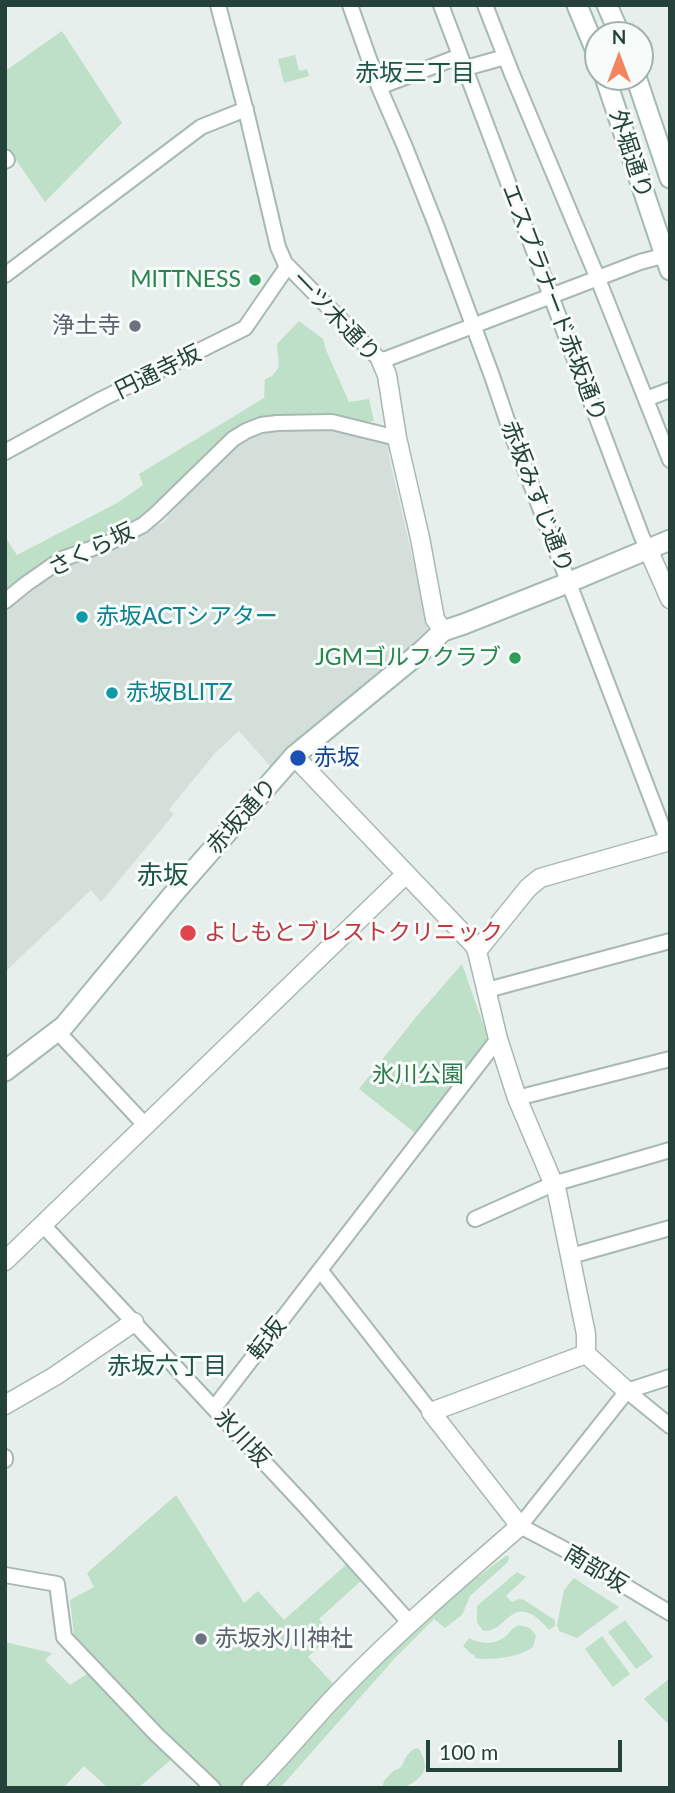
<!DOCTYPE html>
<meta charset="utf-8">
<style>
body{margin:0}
#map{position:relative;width:675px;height:1793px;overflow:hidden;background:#e6efeb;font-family:Lato,sans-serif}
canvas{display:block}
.frame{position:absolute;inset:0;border:7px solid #24423a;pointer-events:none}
.north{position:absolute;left:584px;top:21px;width:70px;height:70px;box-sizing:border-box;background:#f7fbf9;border:2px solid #a3b1ad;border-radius:50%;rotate:0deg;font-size:19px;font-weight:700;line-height:28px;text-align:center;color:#24423a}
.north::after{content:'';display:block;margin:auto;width:24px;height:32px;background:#f4845f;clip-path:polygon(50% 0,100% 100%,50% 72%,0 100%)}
.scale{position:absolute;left:426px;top:1740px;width:196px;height:32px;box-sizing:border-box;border:4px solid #24423a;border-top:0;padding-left:9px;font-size:21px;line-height:24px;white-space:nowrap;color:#24423a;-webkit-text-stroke:5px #f7fbf9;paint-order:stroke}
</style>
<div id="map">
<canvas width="675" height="1793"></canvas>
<div class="frame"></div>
<div class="north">N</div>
<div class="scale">100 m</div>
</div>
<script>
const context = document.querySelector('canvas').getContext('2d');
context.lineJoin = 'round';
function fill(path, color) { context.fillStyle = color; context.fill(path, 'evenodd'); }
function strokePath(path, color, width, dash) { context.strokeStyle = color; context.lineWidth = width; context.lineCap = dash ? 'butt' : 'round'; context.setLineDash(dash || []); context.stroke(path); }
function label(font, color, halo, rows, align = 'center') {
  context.font = font + ' Lato,"Noto Sans JP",sans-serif'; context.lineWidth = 6; context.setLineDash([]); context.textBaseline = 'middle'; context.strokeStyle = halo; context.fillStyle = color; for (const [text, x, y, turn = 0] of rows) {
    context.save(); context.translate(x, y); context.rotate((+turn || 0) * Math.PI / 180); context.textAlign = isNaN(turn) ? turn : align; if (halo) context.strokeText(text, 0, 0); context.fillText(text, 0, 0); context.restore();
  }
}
fill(new Path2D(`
 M330,428L388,442L389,457L428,625L427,635L302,738L281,756L271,767L239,731L215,753L169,810L174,814L101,902L91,890L5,972V604L11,607L69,564L164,522L209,467L234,447L251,438L272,431L283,429Z`), '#d4dfda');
fill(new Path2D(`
 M62,31L122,123L45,202L5,144V71Z
 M295,55L299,71L307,69L309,76L284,83L278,59Z
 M299,321L323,339L326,350L349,402L369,399L374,421L332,426L268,428L226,449L196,481L169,515L151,526L67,561L5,600V537L17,555L117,503L143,485L139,474L264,398L265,379L272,376L279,367L277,344Z
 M462,964L490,1044L419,1136L359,1089L416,1017Z
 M176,1495L244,1603L258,1591L284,1620L349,1562L364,1578L319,1619L332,1634L308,1657L337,1688L245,1788H219L78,1643L74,1635L70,1600L94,1587L87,1573Z
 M507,1555L509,1557L508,1562L470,1596L462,1615L445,1628L434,1619L395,1658L280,1788H260L409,1629Z
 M517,1572L526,1577L506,1596L512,1602L519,1599L524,1600L555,1620V1626L549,1630C511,1585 507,1637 482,1630L477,1622V1606Z
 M574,1578L619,1607L577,1638L559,1631L557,1625L564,1590Z
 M625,1620L653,1657L636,1669L608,1632Z
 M519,1625L530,1628L536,1635L533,1647C520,1657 491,1661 475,1658V1655L471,1654L463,1646L469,1638C480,1644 494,1645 505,1637C511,1632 511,1628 519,1625Z
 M602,1636L630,1674L613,1687L585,1649Z
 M5,1642L52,1653L45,1660L70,1685L90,1672L173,1758L138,1788H108L84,1766L63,1788H5Z
 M670,1678V1721L667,1723L644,1699Z
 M418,1748C422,1753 427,1764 424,1771C420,1779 408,1787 400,1788C395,1789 388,1788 382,1788L384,1781L394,1770C402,1769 402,1765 405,1759C407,1755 411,1751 414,1749Z`), '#bfe0c8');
strokePath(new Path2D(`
 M285,1645L302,1631`), '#8ec9d4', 3.5);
const minor = new Path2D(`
 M218,5L248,119L278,247L285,263L381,361L640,262L670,254
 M350,5L379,87L405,147L436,225L492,376L511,432L668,842
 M441,5L642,537L648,549
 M485,5L512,74L598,279L670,460
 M466,68L505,57
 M379,87L460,56
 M5,157L7,160L5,161
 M5,275L201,127L246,109
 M646,399L670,390
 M5,452L102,399L245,328L287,267
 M5,601L26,584L62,559L110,542L143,525L156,514L233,439L246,431L261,425L277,423L332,422L397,438
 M487,990L670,941
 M57,1031L146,1126
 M517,1098L670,1059
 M475,1219L553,1184L670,1150
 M43,1225L305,1506L409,1622
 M571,1256L670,1228
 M670,1377L627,1391L520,1526L562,1548L670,1613
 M627,1391L670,1426
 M214,1408L320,1270
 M431,1412L320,1270L498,1039
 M5,1457V1460
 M5,1575L57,1584L64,1637L156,1734L213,1788`);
const tertiary = new Path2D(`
 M381,361L387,375L397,438L420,538L435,619L443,631
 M648,549L670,599
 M294,756L474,945L477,951
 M5,1261L406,874
 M586,1354V1334L557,1192L517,1098L498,1039L477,951L528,888L540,878L670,841
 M5,1405L55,1376L134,1322
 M251,1788C283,1756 311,1721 342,1689C398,1631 459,1579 520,1526L431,1412L586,1354L627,1391`);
const secondary = new Path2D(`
 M577,5L598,56
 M607,5L620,35
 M605,77L670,270
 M636,77L670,178
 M5,1071L64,1026L175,892L294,756L423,650L443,631L464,624L560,586L670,540`);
strokePath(minor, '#a8b8b2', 18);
strokePath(tertiary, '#a8b8b2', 21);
strokePath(secondary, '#a4bbb3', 23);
strokePath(minor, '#fff', 14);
strokePath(tertiary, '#fff', 18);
strokePath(secondary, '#fff', 19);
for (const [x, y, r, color] of [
 [255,280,7,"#2e9e5b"],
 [135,326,7,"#6b7280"],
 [82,617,7,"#0f9aa8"],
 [515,658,7,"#2e9e5b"],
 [112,693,7,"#0f9aa8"],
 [298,758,9,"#1a4fb4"],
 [188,933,9,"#e0444e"],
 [201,1639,7,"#6b7280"]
]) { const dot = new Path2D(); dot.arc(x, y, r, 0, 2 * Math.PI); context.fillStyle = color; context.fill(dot); strokePath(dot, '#f7fbf9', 2.5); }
label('23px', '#24423a', '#f7fbf9', [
 ["外堀通り",631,154,72],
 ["エスプラナード赤坂通り",554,303,69],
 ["一ツ木通り",336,317,46],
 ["円通寺坂",158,372,-26],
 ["赤坂みすじ通り",537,497,69],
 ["さくら坂",91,550,-26],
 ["赤坂通り",242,816,-48],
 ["転坂",267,1339,-52],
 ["氷川坂",242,1438,47],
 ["南部坂",596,1569,31]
]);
label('23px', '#27864d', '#f7fbf9', [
 ["MITTNESS",241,280],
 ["JGMゴルフクラブ",501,658]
], 'right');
label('23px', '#5b616d', '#f7fbf9', [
 ["浄土寺",121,326],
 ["赤坂氷川神社",215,1639,"left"]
], 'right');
label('23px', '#0d838f', '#f7fbf9', [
 ["赤坂ACTシアター",96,617],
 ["赤坂BLITZ",126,693]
], 'left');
label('23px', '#164399', '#f7fbf9', [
 ["赤坂",314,758]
], 'left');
label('23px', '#be3a42', '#f7fbf9', [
 ["よしもとブレストクリニック",204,933]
], 'left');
label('23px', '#2d7a4b', '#f7fbf9', [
 ["氷川公園",418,1075]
]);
label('24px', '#1f5548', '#f7fbf9', [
 ["赤坂三丁目",415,73],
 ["赤坂六丁目",167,1366]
]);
label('26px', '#1f5548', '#f7fbf9', [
 ["赤坂",163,876]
]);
</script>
